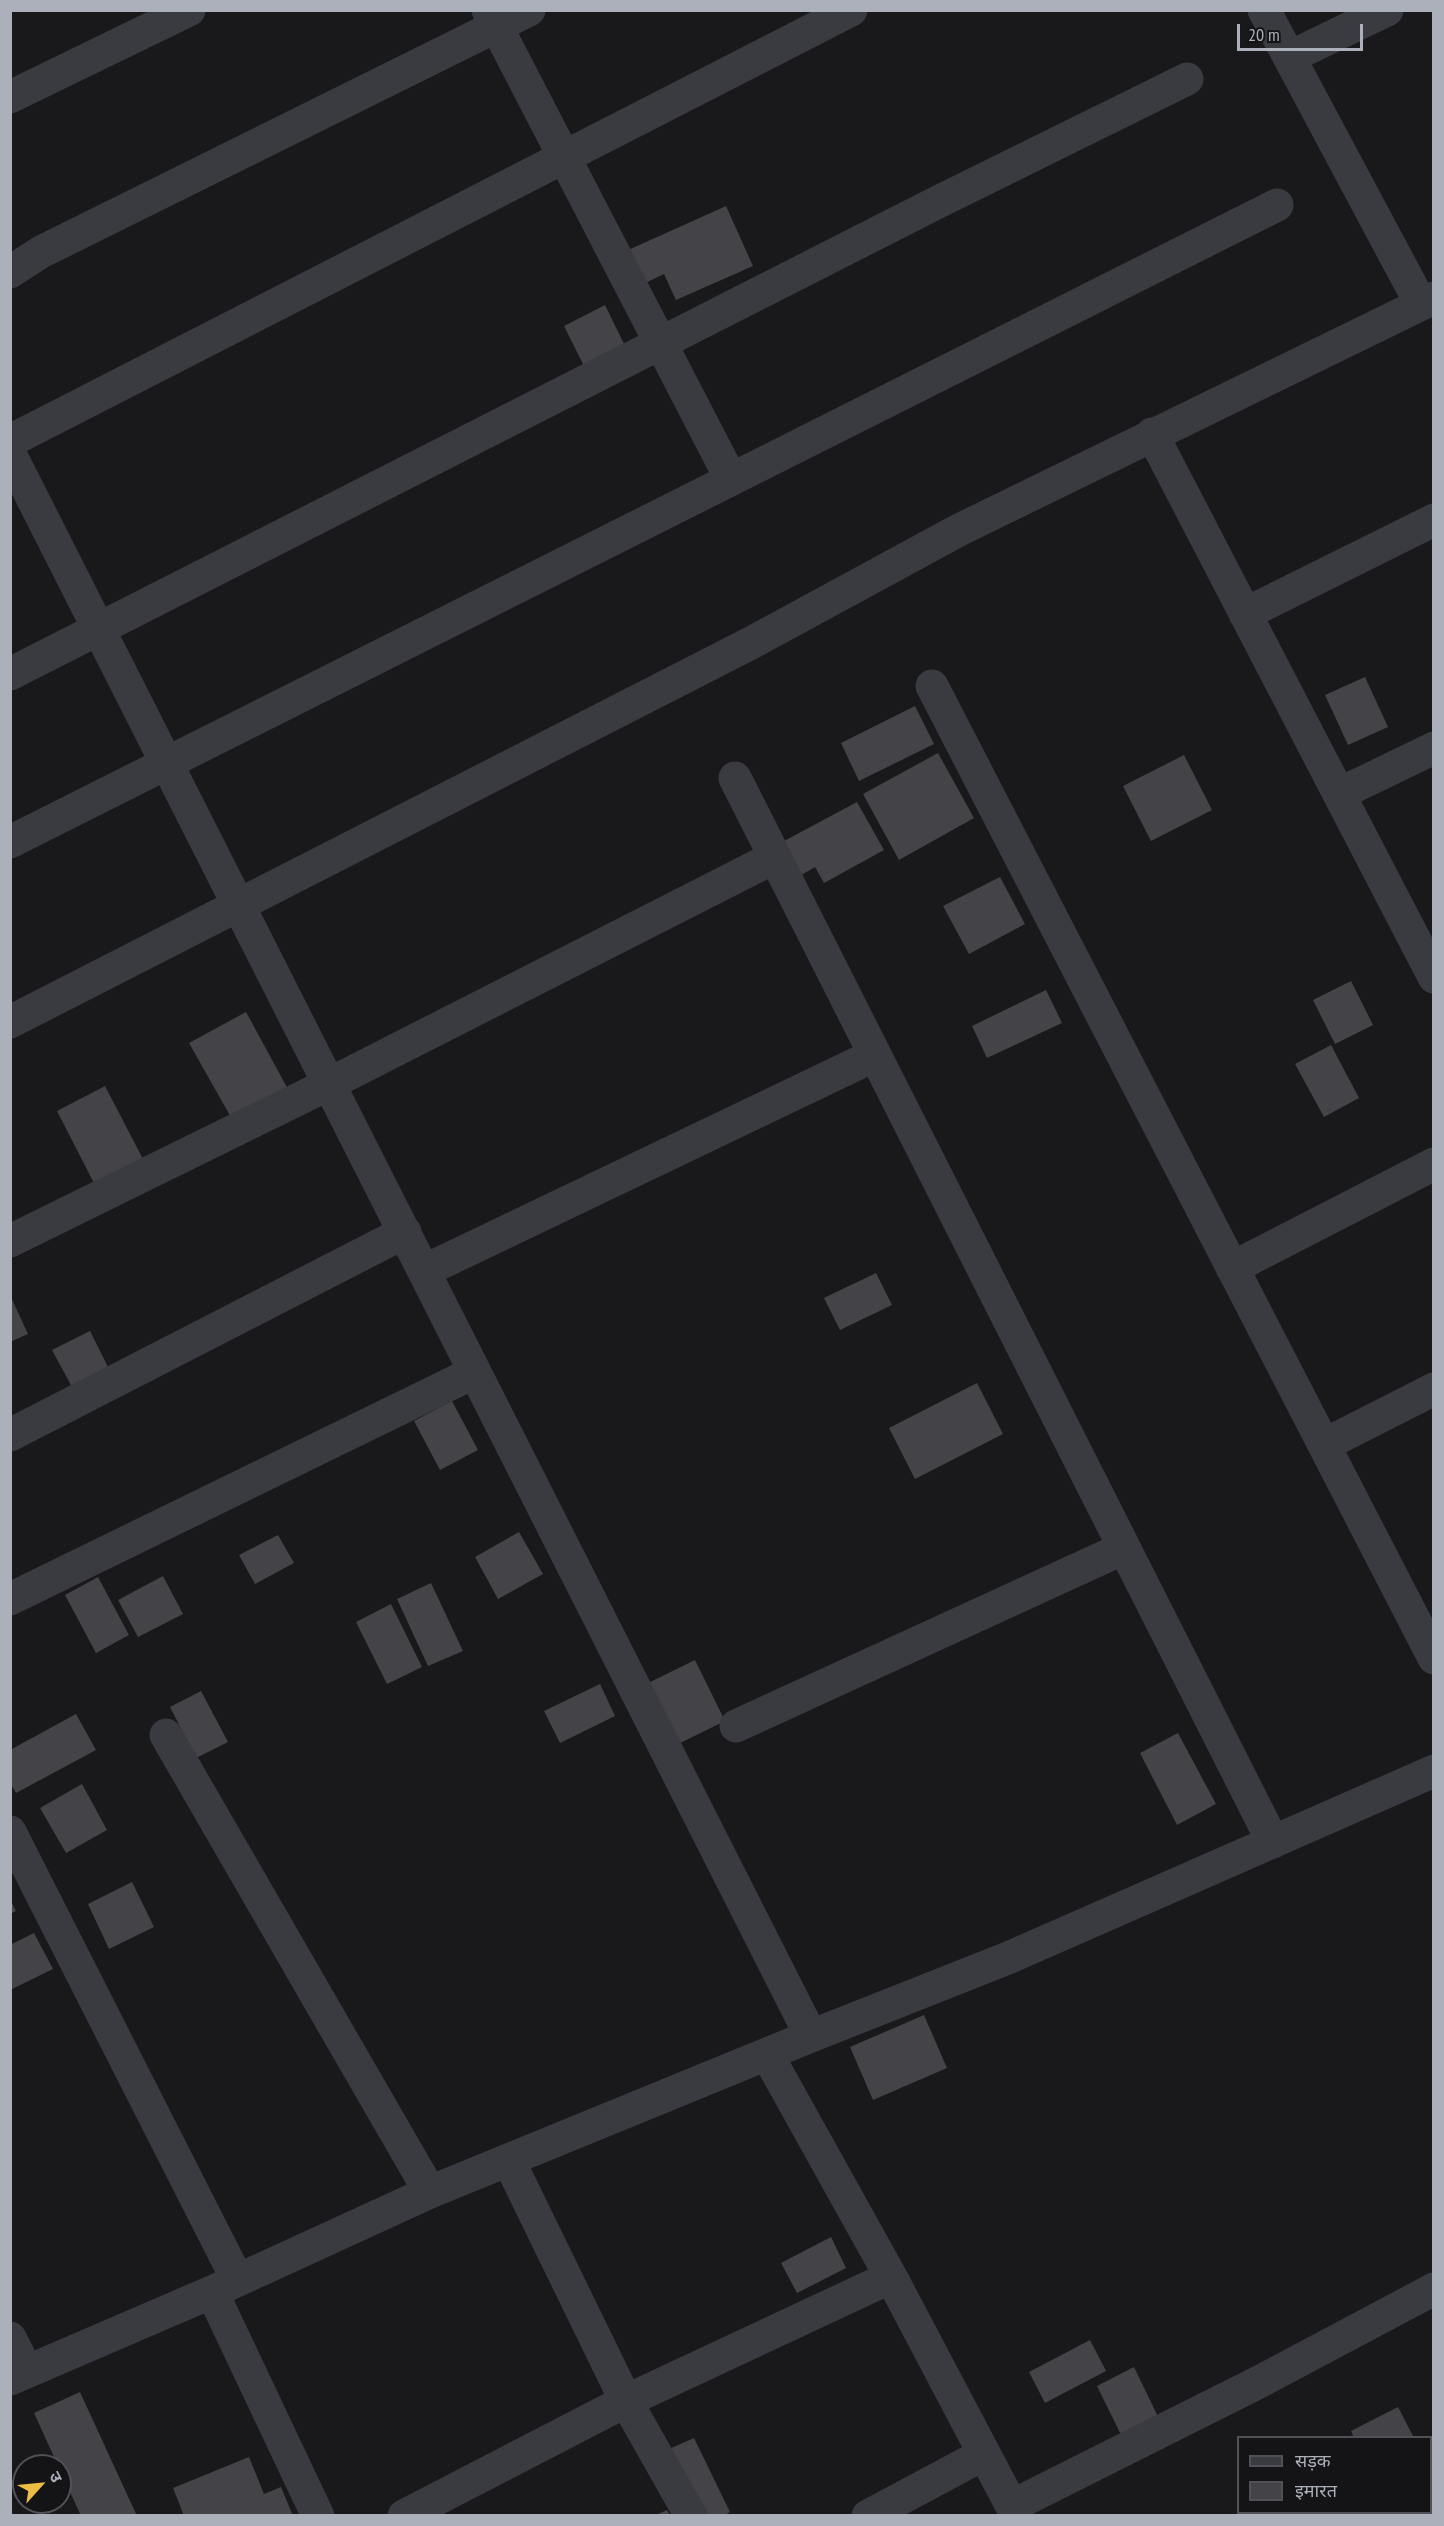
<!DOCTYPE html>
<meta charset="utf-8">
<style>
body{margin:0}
#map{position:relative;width:1444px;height:2526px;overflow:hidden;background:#19191b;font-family:"PT Sans Narrow","Noto Sans Devanagari",sans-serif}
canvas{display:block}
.frame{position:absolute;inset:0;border:12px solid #acb0bb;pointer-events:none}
.legend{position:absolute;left:1237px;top:2436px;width:195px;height:78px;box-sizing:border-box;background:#141416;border:2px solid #515258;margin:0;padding:8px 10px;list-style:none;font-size:18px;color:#acb0bb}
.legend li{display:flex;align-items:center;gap:12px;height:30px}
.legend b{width:30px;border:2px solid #515258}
.north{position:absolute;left:12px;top:2454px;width:60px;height:60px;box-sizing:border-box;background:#141416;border:2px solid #515258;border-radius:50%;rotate:63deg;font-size:16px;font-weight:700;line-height:24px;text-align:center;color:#acb0bb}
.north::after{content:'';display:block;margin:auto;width:21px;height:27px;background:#ecbd40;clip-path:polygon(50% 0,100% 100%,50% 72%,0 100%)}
.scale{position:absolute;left:1237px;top:24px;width:126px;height:27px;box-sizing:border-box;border:3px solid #acb0bb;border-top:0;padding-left:8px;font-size:18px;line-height:21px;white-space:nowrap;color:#acb0bb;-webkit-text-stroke:4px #141416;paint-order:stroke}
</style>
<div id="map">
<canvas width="1444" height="2526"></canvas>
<div class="frame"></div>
<ul class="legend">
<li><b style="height:8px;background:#3a3b40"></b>सड़क</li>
<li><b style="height:16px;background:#444448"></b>इमारत</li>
</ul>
<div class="north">उ</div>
<div class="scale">20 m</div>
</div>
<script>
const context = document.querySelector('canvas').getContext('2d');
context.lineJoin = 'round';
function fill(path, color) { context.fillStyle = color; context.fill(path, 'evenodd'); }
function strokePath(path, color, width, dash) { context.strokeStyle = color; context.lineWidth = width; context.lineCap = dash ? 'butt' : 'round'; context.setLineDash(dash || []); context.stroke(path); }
fill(new Path2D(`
 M726,206L753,266L676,300L664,274L641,285L626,251Z
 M605,305L627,350L586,370L564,326Z
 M1365,677L1388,727L1348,745L1325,695Z
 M915,706L934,744L859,781L841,743Z
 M938,753L974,818L899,860L863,794Z
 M1184,755L1212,810L1151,841L1123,786Z
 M857,802L884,850L824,883L815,867L789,882L771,848Z
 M1000,877L1025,924L969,954L943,906Z
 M1351,981L1373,1025L1335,1044L1313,1000Z
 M1046,990L1062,1023L987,1058L972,1026Z
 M246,1012L289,1091L233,1121L189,1043Z
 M1331,1045L1359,1098L1324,1117L1295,1064Z
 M105,1086L144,1161L96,1187L57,1111Z
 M876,1273L892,1305L840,1330L824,1298Z
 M10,1295L28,1334L10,1342Z
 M90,1331L114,1379L78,1398L52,1350Z
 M977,1383L1003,1434L915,1479L889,1428Z
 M452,1401L478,1450L440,1470L414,1421Z
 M519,1532L543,1574L498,1599L475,1557Z
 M278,1535L294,1563L255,1584L239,1555Z
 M163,1576L183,1614L138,1637L118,1600Z
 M98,1577L129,1635L96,1653L65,1595Z
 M431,1583L463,1651L428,1666L397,1599Z
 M391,1604L422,1667L387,1684L356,1622Z
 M695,1660L725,1721L672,1747L642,1686Z
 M600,1684L615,1716L560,1743L544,1711Z
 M201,1691L228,1742L196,1758L170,1707Z
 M76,1714L96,1750L16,1793L10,1783V1750Z
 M1178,1733L1216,1804L1177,1825L1140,1753Z
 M82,1784L107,1830L66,1853L40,1808Z
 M132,1882L154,1927L109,1949L88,1904Z
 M10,1899L16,1911L10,1914Z
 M34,1933L53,1969L10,1990V1945Z
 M924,2015L947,2068L873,2100L850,2047Z
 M831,2237L846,2268L797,2293L781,2263Z
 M1090,2340L1106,2371L1045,2403L1029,2372Z
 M1134,2367L1163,2427L1126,2445L1097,2386Z
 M80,2392L137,2516H81L34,2413Z
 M1398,2407L1414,2438H1354L1351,2431Z
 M694,2438L730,2512L723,2516H701L669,2449Z
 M249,2457L264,2494L281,2487L293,2516H184L173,2488Z
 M667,2510L670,2516H654Z
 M1402,2512H1418L1420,2516H1396Z`), '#444448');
strokePath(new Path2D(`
 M488,10L731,479
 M1264,10L1421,304
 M1290,57L1387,10
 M10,97L189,10
 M10,272L41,252L529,10
 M1152,434L1434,977
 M10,441L851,10
 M10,454L811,2036
 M1245,614L1434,520
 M10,674L938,202L1187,79
 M932,686L1434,1658
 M735,778L1273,1842
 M1339,794L1434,748
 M10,842L1277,205
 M10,1022L751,643L959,530L1434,298
 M10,1241L329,1084L775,857
 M1232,1268L1434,1164
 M424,1271L875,1055
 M10,1435L405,1232
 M1324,1445L1434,1389
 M10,1599L475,1372
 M736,1726L1124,1548
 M166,1735L430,2192
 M10,1832L237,2279
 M768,2056L891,2277L1017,2516
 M509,2161L626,2401L691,2516
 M212,2292L318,2516
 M10,2338L27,2371
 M10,2379L212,2292L430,2192L811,2036L1008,1958L1434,1771
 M1430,2473L1434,2471
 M1012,2506L1259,2382L1434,2289
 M404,2516L626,2401L891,2277
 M868,2516L984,2454
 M1344,2516L1350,2512`), '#3a3b40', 33);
</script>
